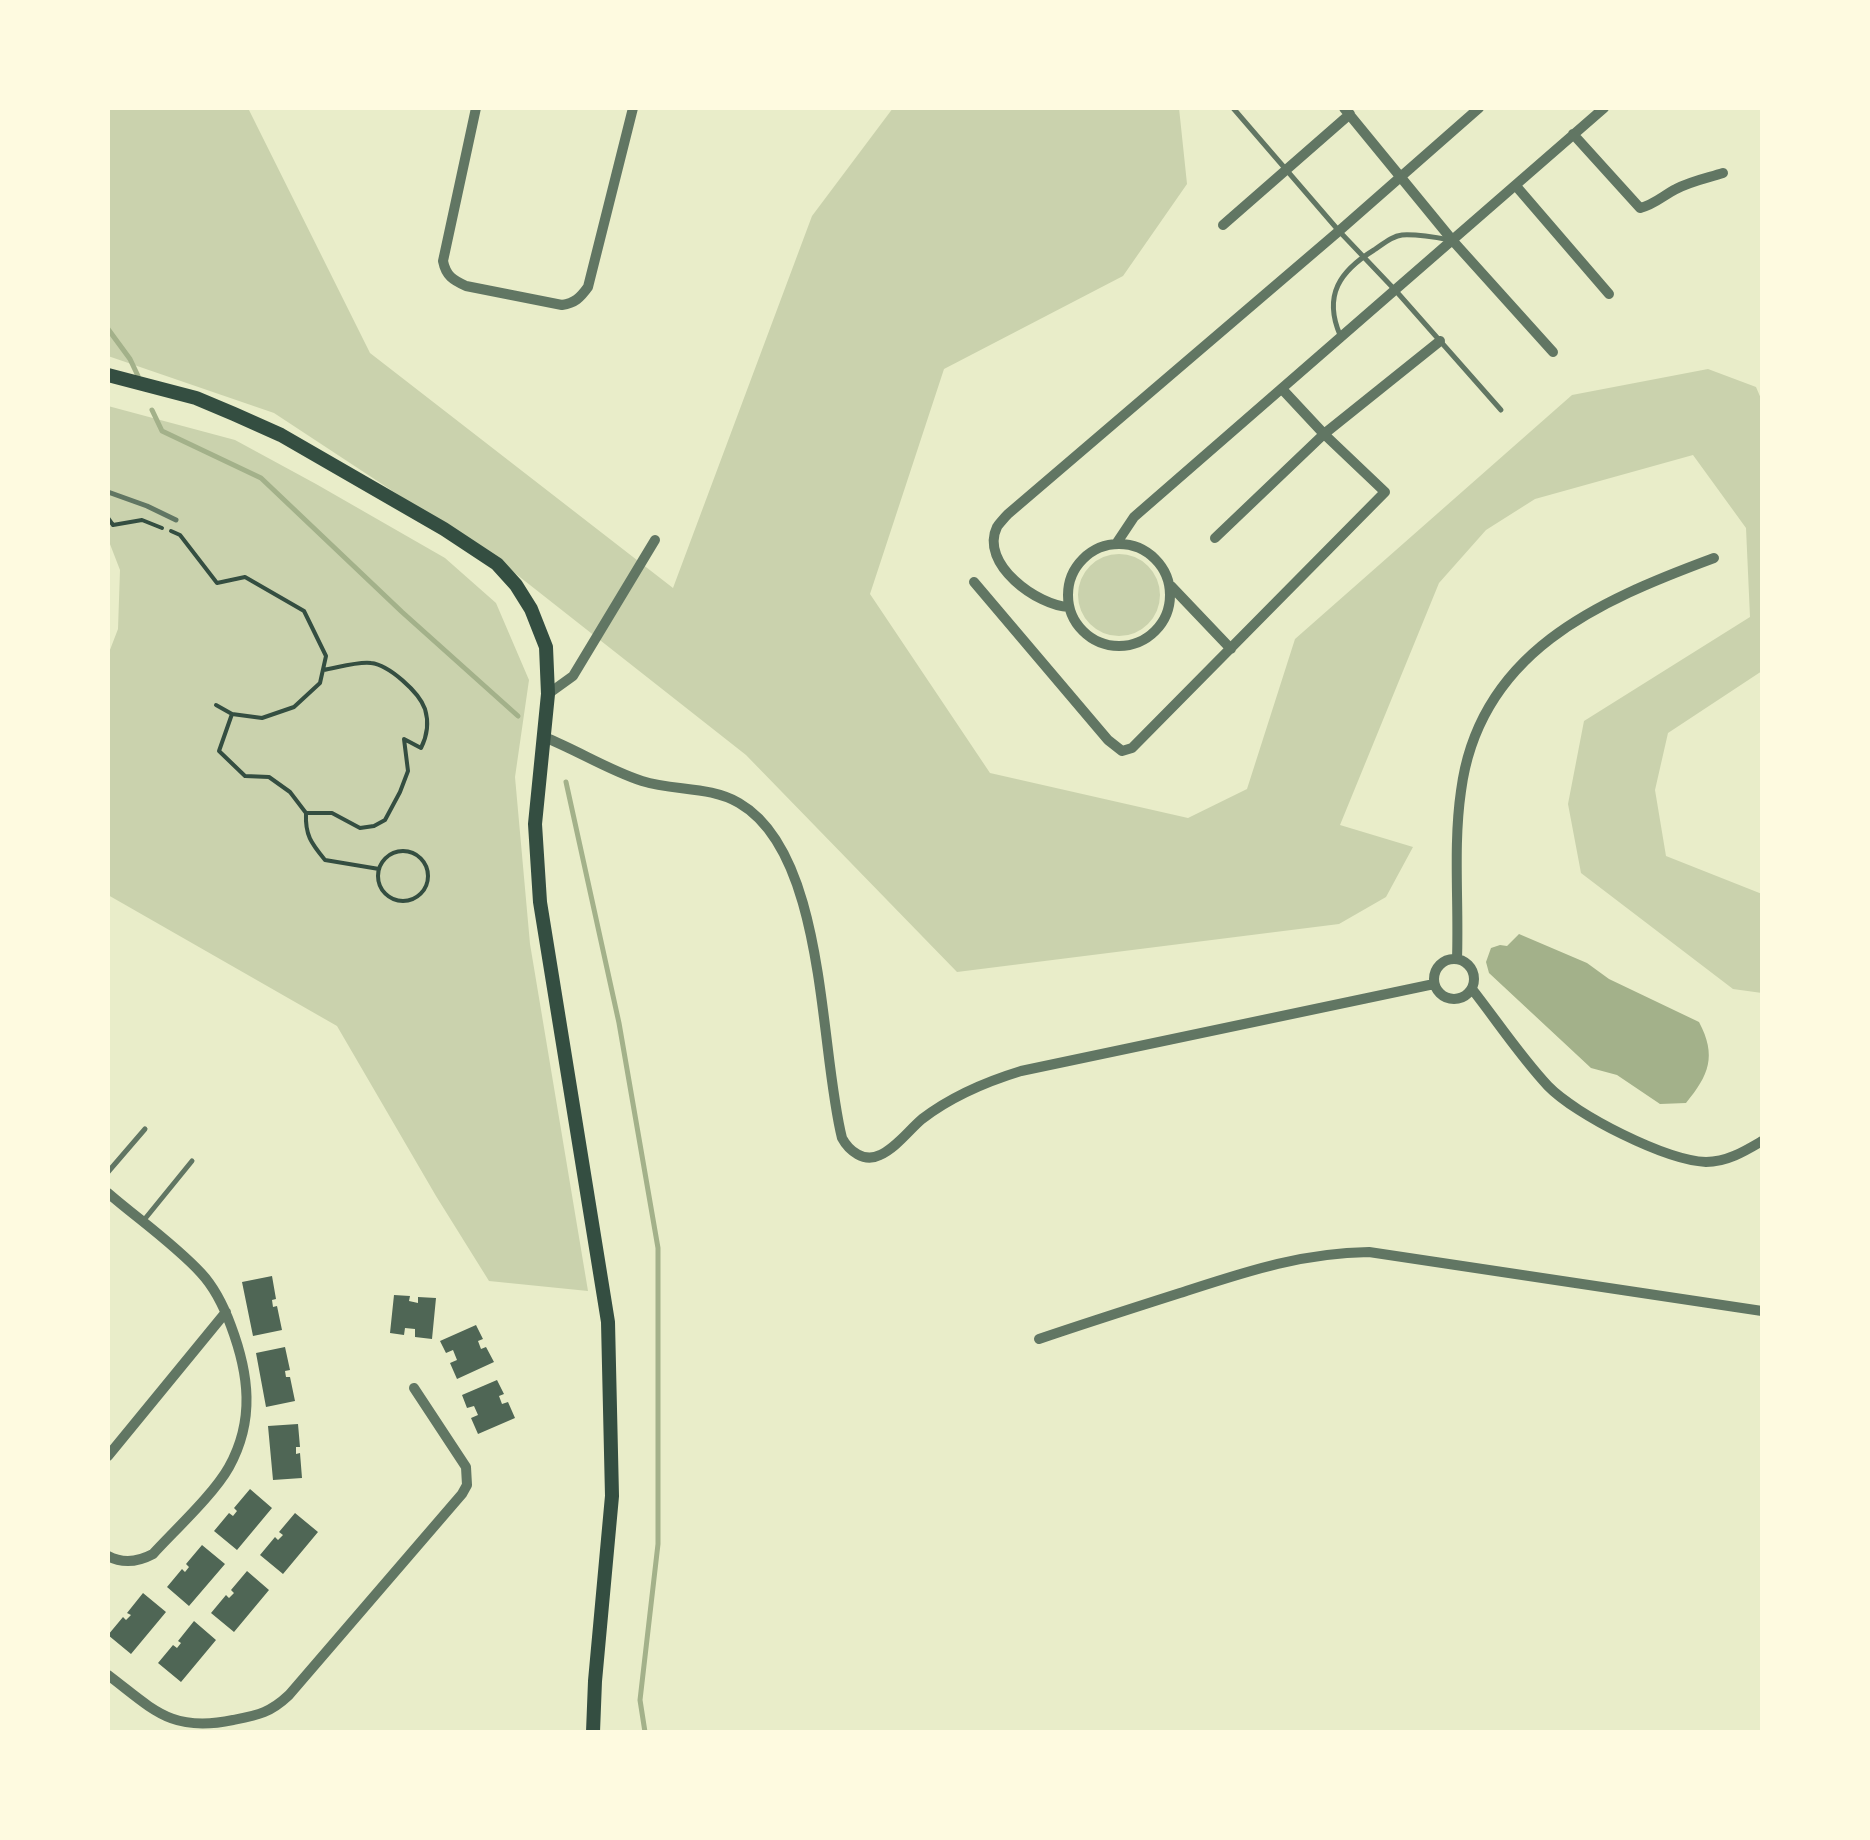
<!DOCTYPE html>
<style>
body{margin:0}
#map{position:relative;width:1870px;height:1840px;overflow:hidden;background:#e9edc9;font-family:"Exo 2",sans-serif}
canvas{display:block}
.frame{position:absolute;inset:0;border:110px solid #fefae0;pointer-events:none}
</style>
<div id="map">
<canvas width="1870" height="1840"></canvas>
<div class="frame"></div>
</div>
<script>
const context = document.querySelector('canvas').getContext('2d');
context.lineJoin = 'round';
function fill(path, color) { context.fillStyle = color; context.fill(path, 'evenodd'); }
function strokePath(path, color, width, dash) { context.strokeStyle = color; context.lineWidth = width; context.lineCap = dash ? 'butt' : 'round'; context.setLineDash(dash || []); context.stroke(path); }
fill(new Path2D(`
 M108,108H248L370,353L673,588L812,216L893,108H1179L1187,184L1123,276L944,369L870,594L990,773L1188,818L1247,789L1295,639L1572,395L1708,369L1756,387L1762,401V671L1668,733L1655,790L1666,856L1762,894V993L1733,989L1581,873L1568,804L1584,721L1750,617L1746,528L1693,455L1535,499L1486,530L1439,583L1340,825L1413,847L1386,897L1339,924L957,972L746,755L502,563L274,413L108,356Z
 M108,406L235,440L316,484L445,558L496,603L529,680L515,777L530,944L588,1291L489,1281L436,1196L337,1026L108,895V655L118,629L120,570L108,539Z
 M1078 595a41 41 0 1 1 82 0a41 41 0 1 1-82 0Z`), '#cad2ad');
fill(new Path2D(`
 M1519,934L1587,963L1609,979L1699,1022C1717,1056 1709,1075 1686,1103L1660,1104L1617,1075L1591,1068L1489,973L1486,962L1491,948L1500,945L1507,946Z`), '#a3b18a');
strokePath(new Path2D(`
 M108,329L130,359L138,376
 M152,410L162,431L261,478L402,612L518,716
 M566,782L619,1023L658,1248V1544L640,1700L645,1732`), '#a3b18a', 5);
fill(new Path2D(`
 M272,1276L276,1299L272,1300L273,1307L277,1306L282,1330L253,1336L242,1282Z
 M394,1295L410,1296L409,1301L418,1303V1297L436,1298L432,1339L415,1337V1329L405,1328L404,1335L390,1333Z
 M476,1325L483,1339L478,1341L481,1349L486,1347L494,1362L457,1379L450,1363L457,1360L453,1350L446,1353L440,1341Z
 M285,1347L290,1370L285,1371L286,1377H290L295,1401L266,1407L256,1353Z
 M497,1380L504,1394L499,1396L502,1404L508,1402L515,1418L478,1434L471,1418L478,1415L474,1406L467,1408L462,1395Z
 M298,1424L300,1447H296V1454L300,1453L302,1478L273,1480L268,1426Z
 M250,1489L272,1508L237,1550L214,1531L229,1513L233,1516L237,1511L234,1508Z
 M295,1513L318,1532L283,1574L260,1555L275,1537L278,1540L283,1535L279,1532Z
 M202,1545L225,1564L189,1606L167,1587L182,1569L185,1572L189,1567L186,1564Z
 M247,1571L269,1590L234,1632L211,1613L226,1595L229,1598L234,1593L231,1590Z
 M143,1593L166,1612L131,1654L108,1635L123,1617L126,1620L131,1615L127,1613Z
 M194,1621L216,1640L181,1682L158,1663L173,1645L177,1648L181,1643L178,1641Z`), '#4f6655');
strokePath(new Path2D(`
 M108,518L113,525L142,520L162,528
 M171,531L180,535L217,583L245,577L304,611L326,656L320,683L294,707L262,718L232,714L216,705
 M232,714L219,751L245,776L269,777L290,792L306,813H332L360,828L374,826L385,820L400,792L408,771L404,739L421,748C427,736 429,722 425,709C419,692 389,665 371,663C359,661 336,668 323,670
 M306,813C305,835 311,843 325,860L379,869
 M378 876a25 25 0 1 1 50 0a25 25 0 1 1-50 0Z`), '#344e41', 4);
strokePath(new Path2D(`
 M1233,108L1339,231L1396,291L1501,410
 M1340,335C1323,295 1340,271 1374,250C1383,244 1392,236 1402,235C1418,234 1434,237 1450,240
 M108,492L147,506L176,520
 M108,1172L145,1129
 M144,1220L192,1161`), '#617663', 5);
strokePath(new Path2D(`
 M476,108L443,261C446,276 453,280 466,286L562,305C575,303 580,298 588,287L633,108
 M1344,108L1453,241L1553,352
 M1573,134L1640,208C1654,205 1664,195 1676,189C1691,181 1707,178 1723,173
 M1516,186L1609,294
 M1223,225L1350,114
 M1215,538L1324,434L1440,341
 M1116,544L1134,517L1604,108
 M1068 595a51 51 0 1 1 102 0a51 51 0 1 1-102 0Z
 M974,582L1108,740L1122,751L1132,748L1385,492L1324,434L1282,389
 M1171,586L1231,649
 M1069,607C1038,606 979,564 997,527C998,525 1006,516 1008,514L1339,231L1479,108
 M548,694L573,676L655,540
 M544,737C577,750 608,770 642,781C674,791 710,786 739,803C827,854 819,1048 842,1138C849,1151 864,1163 880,1155C896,1148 909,1130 922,1119C952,1096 985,1082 1021,1071L1434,984
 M1434 979a20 20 0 1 1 40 0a20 20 0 1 1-40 0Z
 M1457,959C1459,903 1453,846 1461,791C1479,652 1598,601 1714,558
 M1472,989C1497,1021 1520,1056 1548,1086C1576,1115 1665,1160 1706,1162C1727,1162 1745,1151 1762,1141
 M108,1193C138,1219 173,1243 201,1273C215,1288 224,1307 231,1326C249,1374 255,1420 229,1467C214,1494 175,1530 153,1554C138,1562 123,1564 108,1556
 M1039,1339C1086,1323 1133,1308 1180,1293C1245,1272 1300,1253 1369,1252L1762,1311
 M108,1456L226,1312
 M108,1675C153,1709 171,1733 233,1720C258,1715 270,1713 289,1695L462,1494L467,1485L466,1467L414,1388`), '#617663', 10);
strokePath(new Path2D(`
 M108,375L196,398L234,414L281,435L444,529L497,564L516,585L531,609L546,647L548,694L535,824L540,902L608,1322L612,1496L595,1681L593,1732`), '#344e41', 14);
</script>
